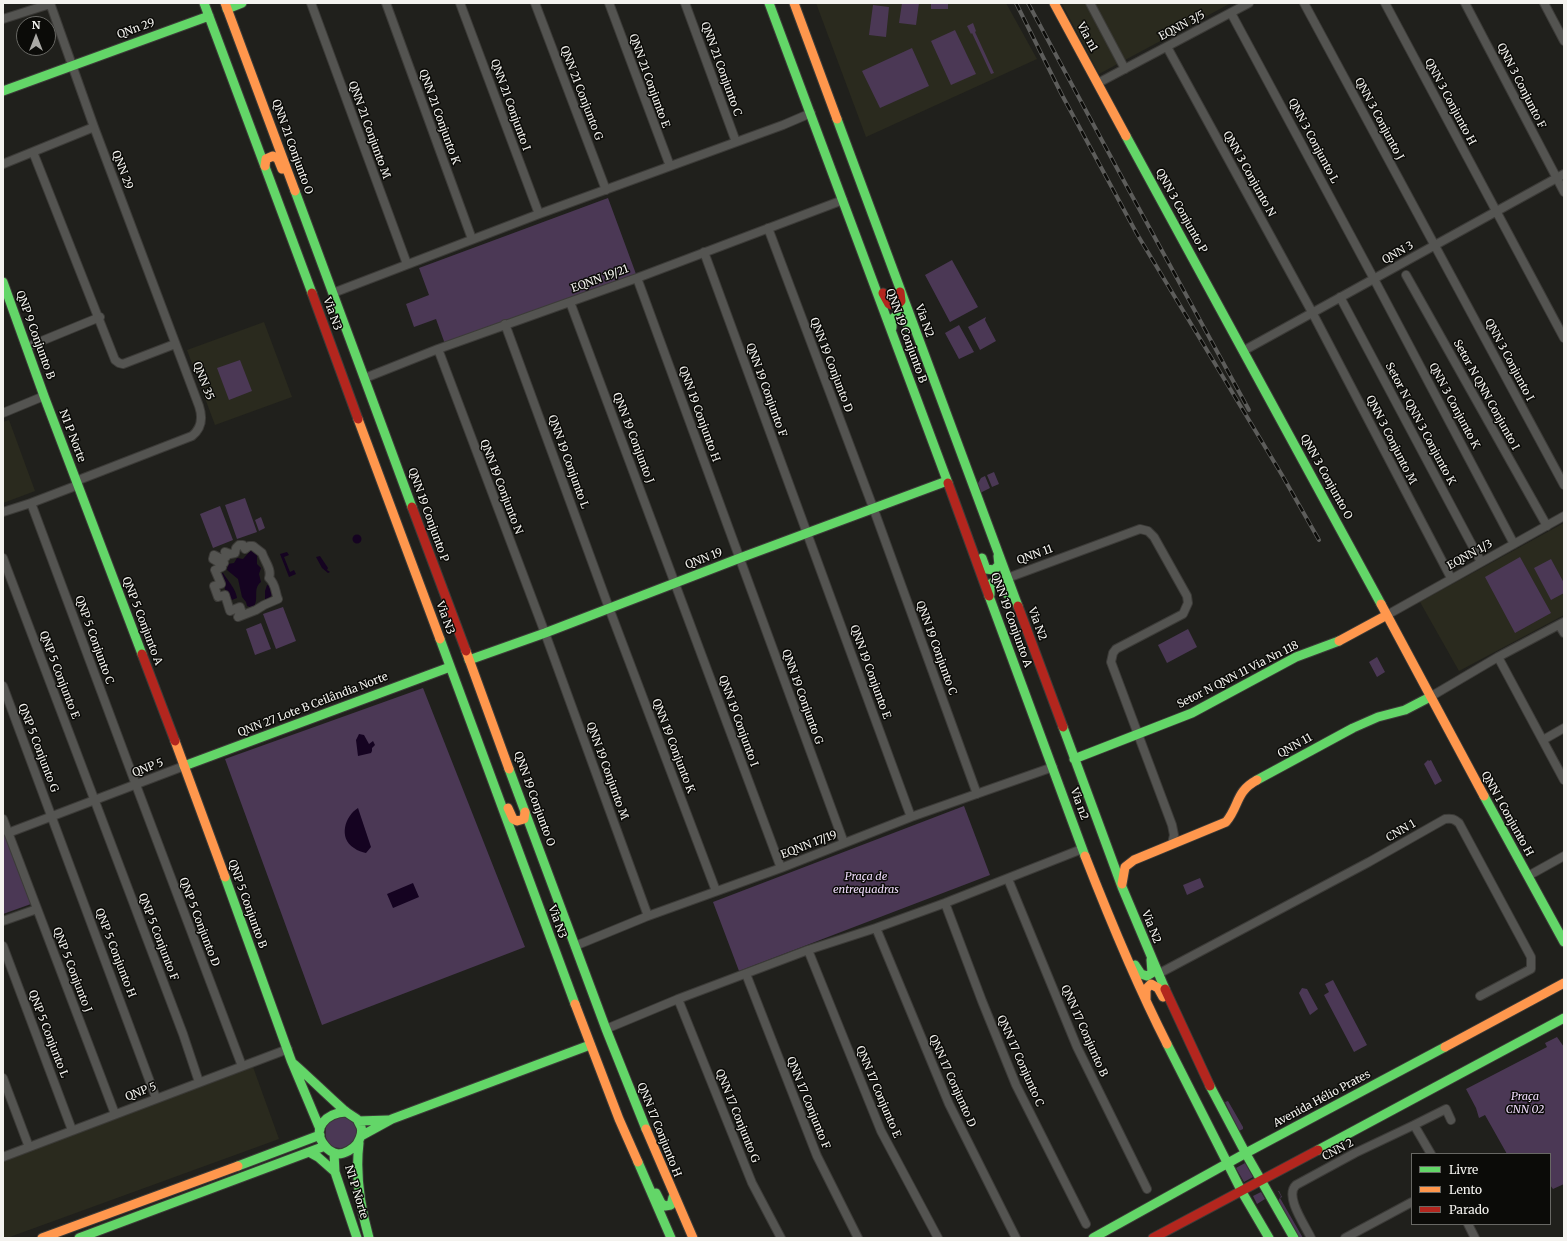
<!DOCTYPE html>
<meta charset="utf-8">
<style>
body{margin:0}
#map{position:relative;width:1567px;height:1241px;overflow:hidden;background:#20201c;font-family:Merriweather,serif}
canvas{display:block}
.frame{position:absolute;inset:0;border:4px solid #f4f3ef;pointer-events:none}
.legend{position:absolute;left:1411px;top:1153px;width:140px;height:72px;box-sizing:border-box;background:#0b0b08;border:1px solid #686864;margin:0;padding:5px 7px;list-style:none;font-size:12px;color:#f4f3ef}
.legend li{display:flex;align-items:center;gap:8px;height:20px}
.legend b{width:20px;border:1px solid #686864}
.north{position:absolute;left:16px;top:16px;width:40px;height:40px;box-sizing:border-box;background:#0b0b08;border:1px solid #686864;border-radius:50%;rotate:0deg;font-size:11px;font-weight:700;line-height:16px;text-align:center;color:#f4f3ef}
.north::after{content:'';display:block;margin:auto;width:14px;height:18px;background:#aaa9a5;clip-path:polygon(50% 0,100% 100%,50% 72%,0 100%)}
</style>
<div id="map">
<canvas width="1567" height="1241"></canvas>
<div class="frame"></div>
<ul class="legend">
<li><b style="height:5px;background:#63d668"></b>Livre</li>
<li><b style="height:5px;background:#ff974d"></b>Lento</li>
<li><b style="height:5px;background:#b3261e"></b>Parado</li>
</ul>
<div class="north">N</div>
</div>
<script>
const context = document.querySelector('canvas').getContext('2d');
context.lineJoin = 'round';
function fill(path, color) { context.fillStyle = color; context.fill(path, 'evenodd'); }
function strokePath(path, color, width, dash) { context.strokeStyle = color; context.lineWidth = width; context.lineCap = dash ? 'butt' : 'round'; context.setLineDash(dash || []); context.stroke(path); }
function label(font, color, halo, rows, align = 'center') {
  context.font = font + ' Merriweather,serif'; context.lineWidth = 3; context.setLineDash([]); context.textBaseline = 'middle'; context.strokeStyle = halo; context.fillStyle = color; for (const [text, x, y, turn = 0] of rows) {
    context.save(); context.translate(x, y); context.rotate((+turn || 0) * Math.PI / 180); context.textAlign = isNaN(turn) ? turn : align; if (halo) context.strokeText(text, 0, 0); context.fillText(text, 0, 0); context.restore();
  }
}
fill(new Path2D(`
 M816,3H1006L1037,59L866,137Z
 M1065,3H1231L1099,74L1062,4Z
 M264,322L292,397L215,425L187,350Z
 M9,420L35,491L3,503V422Z
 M1564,523V615L1459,671L1420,602Z
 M253,1067L279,1139L7,1238H3V1159Z`), '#2a2a1e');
fill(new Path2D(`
 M902,3H919L916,25L899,23Z
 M931,3H948V9H931Z
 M873,5L889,7L886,37L869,35Z
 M973,23L976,31L975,32L994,73L991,74L972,33L971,34L967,26Z
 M955,30L976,74L951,85L931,41Z
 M912,48L929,86L880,108L862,71Z
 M608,198L636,274L445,344L436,319L414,327L406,304L429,295L419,268Z
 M952,260L978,307L950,322L925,275Z
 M986,317L985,320L996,341L980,350L968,327Z
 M959,325L974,352L959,359L945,333Z
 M240,360L252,391L229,400L217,368Z
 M994,472L999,484L992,487L987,475Z
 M985,476L990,488L980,493L977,485L981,478Z
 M245,498L257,532L237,539L225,505Z
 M220,506L233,540L213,548L200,514Z
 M261,517L265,528L259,531L255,520Z
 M1520,557L1551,613L1515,633L1485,577Z
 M1551,559L1564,583V593L1551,600L1534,568Z
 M283,607L296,641L276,649L263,614Z
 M261,623L271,649L255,655L246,629Z
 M1188,629L1197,647L1167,663L1158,645Z
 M1377,657L1385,672L1377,677L1369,662Z
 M423,688L525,947L322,1025L225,759Z
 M1428,760L1429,761L1431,760L1442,781L1435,785L1424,764Z
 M964,806L990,875L739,971L713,902Z
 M3,830L31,904L3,914Z
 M1200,878L1204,887L1187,895L1183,885Z
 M1333,980L1367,1045L1354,1052L1324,995L1329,992L1325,984Z
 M1302,988L1307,989L1318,1009L1310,1015L1299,993Z
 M1557,1037L1564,1047V1184L1553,1189L1550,1185V1154H1507L1485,1115L1479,1118L1476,1108L1466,1089L1547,1047L1545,1043Z
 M1228,1101L1243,1127V1129L1239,1131L1225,1102Z
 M342,1116L353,1121L358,1133L352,1144C349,1146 343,1149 340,1148C325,1148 324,1134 327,1123Z
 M1245,1163L1253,1177L1244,1182L1236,1168Z
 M1278,1191H1279L1282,1197L1280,1198L1303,1238H1299L1278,1201L1281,1196Z
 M1261,1192L1265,1199L1257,1204L1253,1196Z`), '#4b3855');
fill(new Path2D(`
 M352.5 539a4.5 4.5 0 1 1 9 0a4.5 4.5 0 1 1-9 0Z
 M251,550L257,555V564L261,568L259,574L261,582C252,589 260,599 253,608L247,606L246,602L242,597L238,579L227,570L228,564L234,563L237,558L243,559Z
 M287,552L289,555L284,557L290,572L294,570L296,574L289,577L280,554Z
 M320,556L328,568L327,570L330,572L328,573L322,568L316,557Z
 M223,573C228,581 236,589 237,598L229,601L220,574Z
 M267,585L272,586L273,594L265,602V591Z
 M359,734L364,735L369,744L373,741L375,745L372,748V751L371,753L358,756L356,740Z
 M358,808L371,847L366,853C362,852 358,851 354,848C338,838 345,816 358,808Z
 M413,883L419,897L393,908L387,894Z`), '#150321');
const street = new Path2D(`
 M50,3L94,127L199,406C203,418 202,428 192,436L76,481
 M311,3L407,264
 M386,3L472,239
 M460,3L539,214
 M535,3L606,190
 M609,3L670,166
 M685,3L736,142
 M1090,3L1125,69
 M1304,3L1564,485
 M1385,3L1564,338
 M1465,3L1564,192
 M1544,3L1564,41
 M1231,13L1374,279L1514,544
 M3,19L50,4
 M1167,47L1312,312L1451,578
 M1098,83L1249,3
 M33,152L115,360L119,363L123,364L175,344
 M3,164L94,127
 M768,228L874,510L977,794
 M704,252L911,817
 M1406,275L1547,526
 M637,278L844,843
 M333,293L539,214L783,125L811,113
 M1340,297L1481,562
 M570,302L781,868
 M505,324L609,608L716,891
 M27,347L100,317
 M438,349L545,633L648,916
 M1243,351L1564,174
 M365,378L438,349L637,278L843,200
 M3,413L44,396
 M31,503L136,785L242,1066
 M3,512L31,503L78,485
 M239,545H243L245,549L249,546H253L262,553C265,562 272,569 269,578C276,584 275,592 278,599L264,605L256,610L238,617L241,610L240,607L230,611L225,595L218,597L214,586L221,584L215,570L222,567L218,562L213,559L214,555L220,558L224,563L223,559L226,557L225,552L230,554L235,553L236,548Z
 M3,558L183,1034L199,1082
 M1002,580L1140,529L1148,531L1154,537L1187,596L1188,603L1183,614L1116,649L1113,653L1111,662L1172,825L1174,835L1172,844
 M1387,615L1564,516
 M1559,625L1564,633
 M1498,657L1564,780
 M3,686L156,1098
 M1430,697L1498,657L1564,622
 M1543,740L1564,728
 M3,819L115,1114
 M8,833L184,766
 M1528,876L1564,856
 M1008,879L1077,1047L1147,1189
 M945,903L982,1001L1016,1085L1086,1224
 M3,921L37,909
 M876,928L949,1104L1016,1238
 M3,946L72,1130
 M575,946L648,916L781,868L911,817L1053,767
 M808,950L881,1131L938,1238
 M746,974L817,1156L858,1238
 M1158,974L1369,862L1445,819C1452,818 1454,819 1459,823L1531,957V969L1480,996
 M678,999L752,1183L781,1238
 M606,1029L678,999L808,950L876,928L945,903L1082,849
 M3,1078L29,1147
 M1414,1125L1446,1109L1451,1120
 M3,1157L288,1049
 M1468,1224L1475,1238
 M1311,1238C1305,1225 1284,1196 1296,1185L1355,1153L1414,1125L1431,1154
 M1345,1238L1412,1202`);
const fast = new Path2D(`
 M204,3L312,293
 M769,3L948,483
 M227,9L242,3
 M3,91L209,16
 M837,119L1018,606
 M1126,136L1381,604
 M295,191L412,507
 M3,282L44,396L142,654
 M892,328V319L897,315L904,317L908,327
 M982,558L986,569L994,570L999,565L998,556
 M990,595V584L996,581L1002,582L1007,594
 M989,596L1085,856
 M440,639L575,1004
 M469,660L545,633L740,558L947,481
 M1063,727L1122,887L1165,989
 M1074,759L1192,713L1296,657L1339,641
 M184,766L450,667
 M509,769L606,1029L646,1129
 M1257,780L1353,728L1378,717L1405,710L1430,697
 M1484,796L1564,942
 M225,877L291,1060L320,1129
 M1135,965L1141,974L1147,976L1152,973L1151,960
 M1167,1044L1242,1192L1269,1238
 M294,1064C311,1079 327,1095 344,1110C348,1114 353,1116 357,1119C358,1121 360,1125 361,1127C363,1133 360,1139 357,1144C353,1149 345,1154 338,1154C333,1153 328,1150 325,1146C310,1128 327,1113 346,1112
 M1210,1086L1246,1154L1294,1238
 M358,1121L389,1120
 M361,1136L392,1119L590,1045
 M359,1143C355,1176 360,1206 369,1238
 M1318,1150L1564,1018
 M309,1152L318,1157L335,1172
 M334,1153L335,1172L357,1238
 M638,1162L671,1238
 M238,1166L320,1135
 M656,1193L661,1203L665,1206L671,1205L673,1197
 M79,1238L325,1146
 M1093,1238L1246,1153L1445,1047`);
const slow = new Path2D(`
 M225,3L295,191
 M794,3L837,119
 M1054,3L1126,136
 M265,166L266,159L273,156L278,159L282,169
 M358,419L440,639
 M1381,604L1484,796
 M1339,641L1387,615
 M466,651L509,769
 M175,741L225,877
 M508,808L513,819L517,821L524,819L525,812
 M1085,856C1110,920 1136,983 1167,1044
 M1122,884L1125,867L1134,860L1226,822C1240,805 1235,792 1257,780
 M1146,1000V989L1151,984L1158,988L1163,997
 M575,1004L619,1119L638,1162
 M1445,1047L1564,983
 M646,1129L693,1238
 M42,1238L238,1166`);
const jam = new Path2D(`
 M312,293L358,419
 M883,293L889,304L896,306L901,301L900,292
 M948,483L989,596
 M412,507L466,651
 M1018,606L1063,727
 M142,654L175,741
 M1165,989L1210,1086
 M1153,1238L1318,1150`);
strokePath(street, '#3c3b38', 10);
strokePath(fast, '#3c3b38', 11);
strokePath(slow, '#3c3b38', 11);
strokePath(jam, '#3c3b38', 11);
strokePath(street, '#545451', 8);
strokePath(fast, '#63d668', 9);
strokePath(slow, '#ff974d', 9);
strokePath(jam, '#b3261e', 9);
const rail = new Path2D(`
 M1016,3L1062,95L1137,234L1282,475L1319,540
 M1028,3L1119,172L1249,410`);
strokePath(rail, '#5d5d5b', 4);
strokePath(rail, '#0b0b08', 2.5, [8]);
label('11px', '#f4f3ef', '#0b0b08', [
 ["EQNN 3/5",1182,26,-28],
 ["QNn 29",136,29,-20],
 ["Via n1",1087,37,62],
 ["QNN 21 Conjunto C",721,69,70],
 ["QNN 21 Conjunto E",649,81,70],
 ["QNN 3 Conjunto F",1521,86,63],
 ["QNN 21 Conjunto G",581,93,69],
 ["QNN 3 Conjunto H",1450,102,62],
 ["QNN 21 Conjunto I",510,105,70],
 ["QNN 21 Conjunto K",439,117,70],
 ["QNN 3 Conjunto J",1379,119,62],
 ["QNN 21 Conjunto M",369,130,70],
 ["QNN 3 Conjunto L",1313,141,62],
 ["QNN 21 Conjunto O",292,147,70],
 ["QNN 29",122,170,69],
 ["QNN 3 Conjunto N",1249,174,61],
 ["QNN 3 Conjunto P",1181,211,61],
 ["QNN 3",1398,253,-29],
 ["EQNN 19/21",600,279,-20],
 ["Via N3",332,314,70],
 ["Via N2",924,321,70],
 ["QNP 9 Conjunto B",35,335,70],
 ["QNN 19 Conjunto B",906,336,70],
 ["QNN 3 Conjunto I",1509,360,62],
 ["QNN 19 Conjunto D",831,365,69],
 ["QNN 35",203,381,69],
 ["QNN 19 Conjunto F",766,390,70],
 ["Setor N QNN Conjunto I",1486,395,61],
 ["QNN 3 Conjunto K",1454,406,62],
 ["QNN 19 Conjunto H",699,414,70],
 ["Setor N QNN 3 Conjunto K",1420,424,62],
 ["N1 P Norte",72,436,69],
 ["QNN 19 Conjunto J",633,438,69],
 ["QNN 3 Conjunto M",1391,440,63],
 ["QNN 19 Conjunto L",568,462,70],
 ["QNN 3 Conjunto O",1326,477,61],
 ["QNN 19 Conjunto N",501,487,69],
 ["QNN 19 Conjunto P",428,515,70],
 ["QNN 11",1035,555,-20],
 ["EQNN 1/3",1470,555,-29],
 ["QNN 19",704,559,-21],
 ["Via N3",445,618,70],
 ["QNN 19 Conjunto A",1011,620,70],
 ["QNP 5 Conjunto A",142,621,69],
 ["Via N2",1037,624,70],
 ["QNP 5 Conjunto C",94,640,70],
 ["QNN 19 Conjunto C",936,648,70],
 ["QNN 19 Conjunto E",870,672,70],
 ["QNP 5 Conjunto E",59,675,69],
 ["Setor N QNN 11 Via Nn 118",1238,675,-27],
 ["QNN 19 Conjunto G",802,697,70],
 ["QNN 27 Lote B Ceilândia Norte",313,705,-21],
 ["QNN 19 Conjunto I",738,721,70],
 ["QNN 19 Conjunto K",673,746,69],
 ["QNN 11",1295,746,-29],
 ["QNP 5 Conjunto G",38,748,69],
 ["QNP 5",148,768,-21],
 ["QNN 19 Conjunto M",607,771,70],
 ["QNN 19 Conjunto O",534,799,70],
 ["Via n2",1079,804,70],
 ["QNN 1 Conjunto H",1507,814,61],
 ["CNN 1",1401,831,-30],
 ["EQNN 17/19",809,845,-21],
 ["QNP 5 Conjunto B",247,904,70],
 ["QNP 5 Conjunto D",199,922,69],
 ["Via N3",557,922,70],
 ["Via N2",1151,927,68],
 ["QNP 5 Conjunto F",158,937,69],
 ["QNP 5 Conjunto H",115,953,69],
 ["QNP 5 Conjunto J",72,970,69],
 ["QNN 17 Conjunto B",1084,1031,66],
 ["QNP 5 Conjunto L",48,1034,69],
 ["QNN 17 Conjunto C",1020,1061,66],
 ["QNN 17 Conjunto D",952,1081,66],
 ["QNP 5",141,1092,-21],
 ["QNN 17 Conjunto E",878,1092,67],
 ["Avenida Hélio Prates",1322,1099,-28],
 ["QNN 17 Conjunto F",808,1103,68],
 ["QNN 17 Conjunto G",737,1116,68],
 ["QNN 17 Conjunto H",659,1130,68],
 ["CNN 2",1338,1150,-28],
 ["N1 P Norte",356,1192,73]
]);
label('italic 11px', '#efdbfb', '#0b0b08', [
 ["Praça de",866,877],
 ["entrequadras",866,890],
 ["Praça",1525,1097],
 ["CNN 02",1525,1110]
]);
</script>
